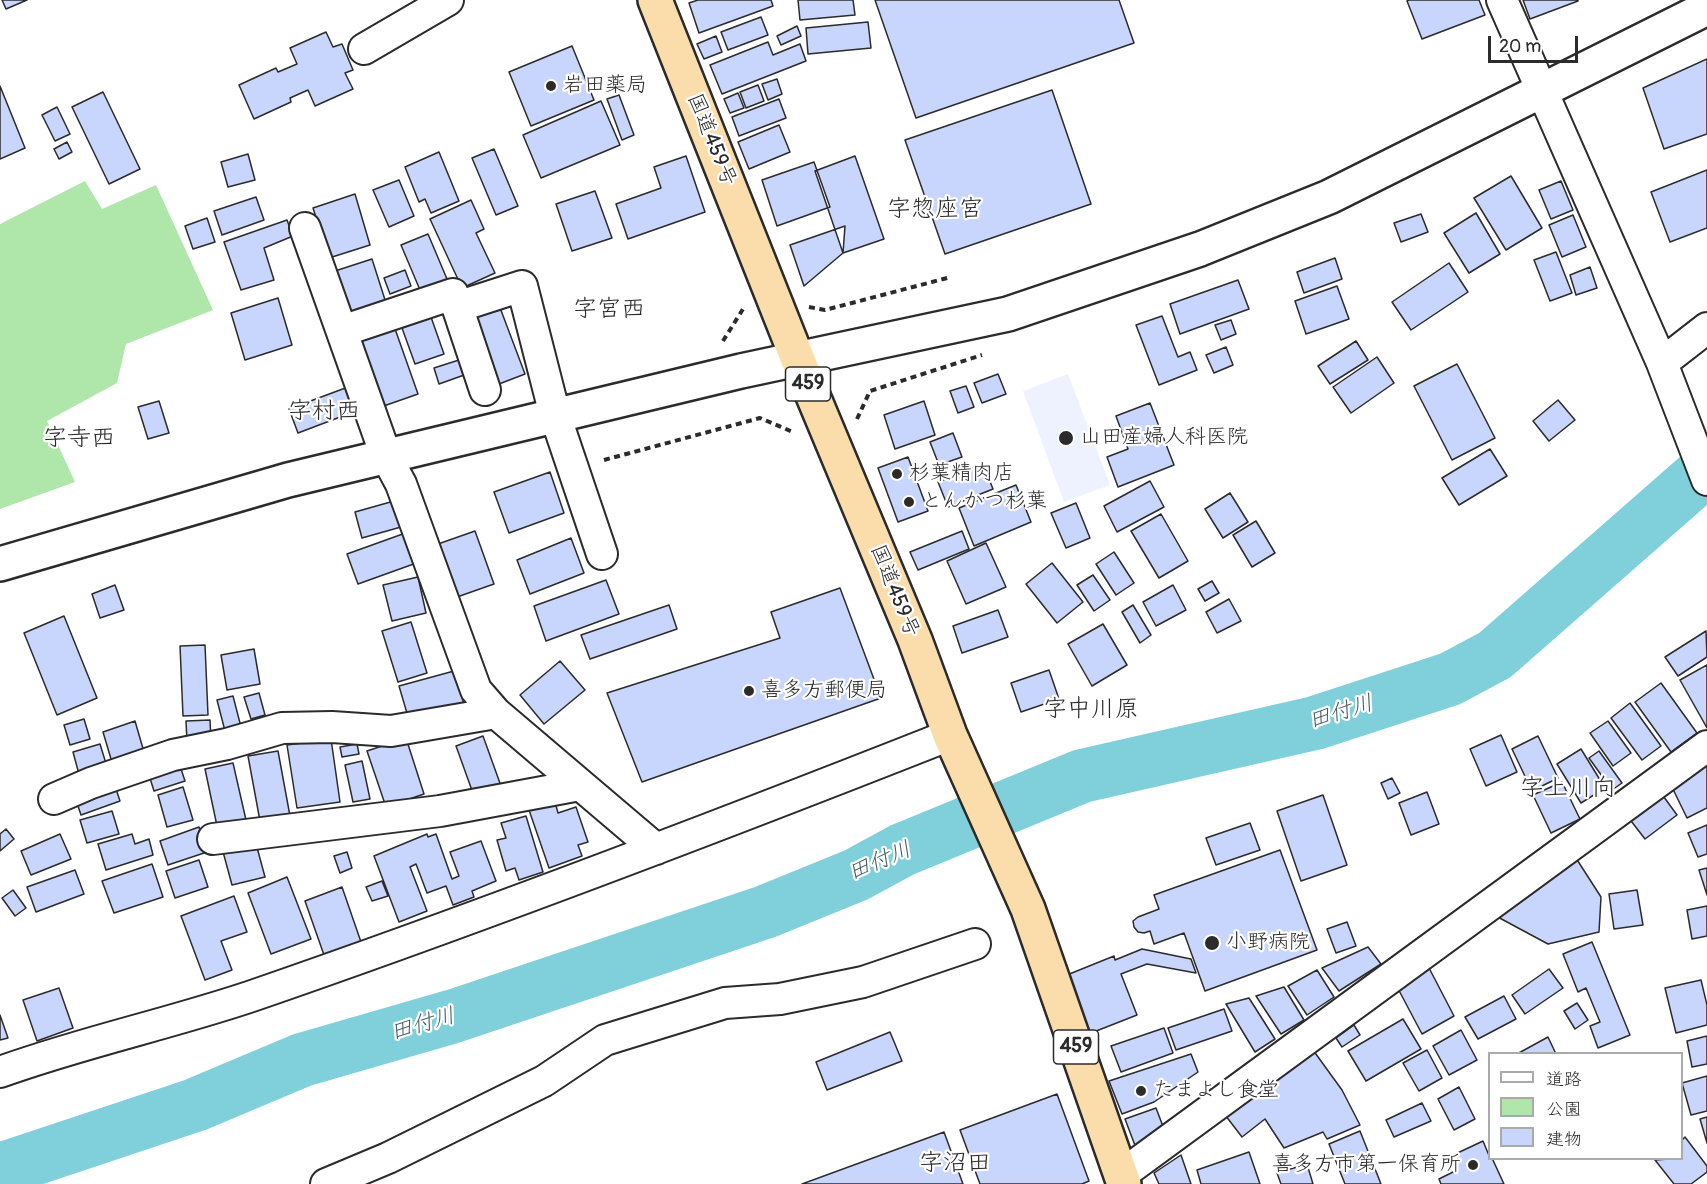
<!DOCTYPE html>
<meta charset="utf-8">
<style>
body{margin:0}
#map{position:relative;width:1707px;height:1184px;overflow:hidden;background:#fff;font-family:Pangolin,"Klee One",sans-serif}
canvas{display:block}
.legend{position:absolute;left:1488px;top:1052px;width:195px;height:108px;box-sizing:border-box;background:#fff;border:2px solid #aaa;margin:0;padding:8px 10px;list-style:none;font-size:18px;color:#2b2b2b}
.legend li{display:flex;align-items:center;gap:12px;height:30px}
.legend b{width:30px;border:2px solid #aaa}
.scale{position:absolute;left:1488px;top:36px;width:90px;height:27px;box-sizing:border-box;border:3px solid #2b2b2b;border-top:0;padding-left:8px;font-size:18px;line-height:21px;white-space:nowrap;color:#2b2b2b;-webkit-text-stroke:4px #fff;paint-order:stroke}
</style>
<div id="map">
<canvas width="1707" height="1184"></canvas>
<ul class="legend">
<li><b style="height:8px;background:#fff"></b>道路</li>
<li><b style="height:16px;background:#afe6a9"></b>公園</li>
<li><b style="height:16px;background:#c8d5fc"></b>建物</li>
</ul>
<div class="scale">20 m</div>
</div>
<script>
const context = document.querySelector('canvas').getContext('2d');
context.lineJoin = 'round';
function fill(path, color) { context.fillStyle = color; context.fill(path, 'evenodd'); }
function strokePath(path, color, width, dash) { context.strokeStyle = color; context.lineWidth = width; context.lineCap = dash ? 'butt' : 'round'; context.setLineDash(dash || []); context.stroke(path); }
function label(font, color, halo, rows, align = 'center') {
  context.font = font + ' Pangolin,"Klee One",sans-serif'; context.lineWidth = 4.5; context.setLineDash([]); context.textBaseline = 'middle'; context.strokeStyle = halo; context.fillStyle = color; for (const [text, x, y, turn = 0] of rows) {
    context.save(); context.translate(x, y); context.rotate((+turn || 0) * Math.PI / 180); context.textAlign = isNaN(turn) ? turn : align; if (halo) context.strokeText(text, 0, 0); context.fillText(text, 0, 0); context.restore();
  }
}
fill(new Path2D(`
 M1068,374L1110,485L1064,502L1023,391Z`), '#eef2fe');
fill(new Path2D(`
 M85,181L102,209L156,185L213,310L126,344L117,383L47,421L75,482L0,509V224Z`), '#afe6a9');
strokePath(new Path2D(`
 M0,1170L195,1105L302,1060L454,1016L765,912L856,875L902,850L1082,776L1315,723L1450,679L1495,655L1707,469`), '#7fd0da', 54);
const building = new Path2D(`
 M2,0H27L6,9Z
 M698,0H771L773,6L699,33L689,3Z
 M798,0H853L855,15L800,20Z
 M875,0H1119L1134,43L916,118Z
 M1409,0H1479L1485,15L1422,39L1407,1Z
 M1523,0H1578V1L1530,19Z
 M761,17L768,35L728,50L721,32Z
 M868,22L871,48L808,54L806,28Z
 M797,26L801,36L781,45L777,36Z
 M326,32L333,47L342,44L353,70L345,73L353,89L315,106L308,90L290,98L291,102L254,119L239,85L276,68L278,72L297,64L290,48Z
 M716,36L722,52L704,59L697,44Z
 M768,42L773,55L800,44L806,61L722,94L710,65Z
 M572,46L594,100L531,126L509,72Z
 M1707,59V134L1664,149L1643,88Z
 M777,79L782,94L768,100L762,84Z
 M758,85L764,101L746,108L740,92Z
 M0,86L25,148L0,159Z
 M1052,90L1091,204L945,254L905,140Z
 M103,92L140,169L109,184L72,107Z
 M738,93L744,108L730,113L724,99Z
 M619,95L634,135L622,140L607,99Z
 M779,99L786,118L739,136L732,117Z
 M601,101L620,145L541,178L523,135Z
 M57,107L70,134L55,141L42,115Z
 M779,125L790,152L749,169L738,142Z
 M67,142L72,152L59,159L54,149Z
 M494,149L518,206L496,215L472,158Z
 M439,152L459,201L431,213L425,199L419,202L405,167Z
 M248,154L255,180L228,187L221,162Z
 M686,156L705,212L628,239L616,204L661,188L654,167Z
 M855,156L884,239L843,253L815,171Z
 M814,162L830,207L777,226L762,180Z
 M1707,170V228L1670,242L1651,192Z
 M1511,176L1542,228L1506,250L1474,198Z
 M399,180L414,216L389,227L373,190Z
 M1561,181L1573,210L1551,219L1539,190Z
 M595,191L612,238L572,251L556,204Z
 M355,194L370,245L329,258L313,208Z
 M256,197L264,220L222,235L214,211Z
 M471,200L484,229L476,233L495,273L462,288L430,219Z
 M1476,213L1500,254L1469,273L1444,233Z
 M1421,214L1428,232L1401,242L1394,223Z
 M1573,215L1586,247L1562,257L1549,225Z
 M207,218L215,242L193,249L185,226Z
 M287,220L293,236L264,248L274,280L241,290L224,242Z
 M845,226L843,253L804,286L790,245Z
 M428,234L447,279L420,290L401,245Z
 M1556,252L1572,293L1550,301L1534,260Z
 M1335,258L1342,279L1304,293L1297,272Z
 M372,259L386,303L350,315L335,271Z
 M1449,263L1468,292L1411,330L1392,302Z
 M1590,267L1597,288L1576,295L1570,275Z
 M405,270L411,286L390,294L384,278Z
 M1238,280L1249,309L1180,334L1170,304Z
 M1337,286L1349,319L1306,334L1295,301Z
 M278,298L292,345L245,360L231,313Z
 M499,305L525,374L499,384L473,316Z
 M1162,316L1178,357L1190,352L1197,370L1159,385L1136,325Z
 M431,317L444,354L415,364L402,328Z
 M1231,320L1236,334L1221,340L1215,325Z
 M394,326L418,394L378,408L354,340Z
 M1356,341L1368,360L1330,384L1318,366Z
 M1226,347L1233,365L1214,373L1206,355Z
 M1377,357L1394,383L1351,413L1333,387Z
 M462,359L467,374L439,384L434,368Z
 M1457,364L1495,438L1452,460L1414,386Z
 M998,374L1006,394L982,403L974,383Z
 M966,386L974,407L958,413L950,391Z
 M348,387L356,411L298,433L289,409Z
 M1558,400L1575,420L1549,441L1533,421Z
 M159,401L169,433L148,439L138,407Z
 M924,401L935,435L895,449L884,415Z
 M1150,403L1174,465L1118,487L1107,457L1128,449L1116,416Z
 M953,433L962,457L939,465L930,442Z
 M1490,449L1507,476L1459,505L1442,478Z
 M908,457L928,511L898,522L878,468Z
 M983,464L993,489L948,507L938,482Z
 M550,472L564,513L509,533L494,492Z
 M1150,481L1164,507L1117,532L1104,506Z
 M1016,485L1031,522L974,546L959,508Z
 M1230,493L1248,522L1223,538L1205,509Z
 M394,501L401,527L362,538L355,512Z
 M1076,503L1090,538L1066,548L1051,513Z
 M1161,514L1188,561L1159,578L1131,531Z
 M1256,521L1275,553L1252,567L1233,535Z
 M411,531L422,561L358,584L347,554Z
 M475,531L494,584L457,597L438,544Z
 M962,531L969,549L918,570L910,552Z
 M571,538L584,573L530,594L517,560Z
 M986,543L1006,587L966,604L947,561Z
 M1114,552L1134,583L1116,595L1096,564Z
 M1052,563L1083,602L1057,623L1026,584Z
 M1093,575L1110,600L1094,611L1077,585Z
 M418,577L426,613L392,621L383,585Z
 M606,580L619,614L546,641L534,606Z
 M1212,581L1219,593L1205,601L1198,589Z
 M115,585L124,610L100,618L92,594Z
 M1173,585L1186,610L1156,626L1143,602Z
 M840,588L881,698L642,782L607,693L780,638L771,612Z
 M1229,599L1241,621L1217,633L1206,612Z
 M669,605L677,629L590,659L581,635Z
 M1133,605L1151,635L1140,643L1122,612Z
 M998,610L1008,637L962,653L953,626Z
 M64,616L97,698L57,715L24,633Z
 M411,622L427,673L398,682L382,631Z
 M1103,624L1127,665L1092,686L1068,644Z
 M1706,631L1707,657L1678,676L1665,657Z
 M205,645L208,715L183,716L180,646Z
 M254,649L260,684L227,690L221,655Z
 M560,661L585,690L544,724L520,695Z
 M1707,665V728L1680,680Z
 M1049,670L1059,699L1021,712L1011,683Z
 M454,671L464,704L409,720L399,686Z
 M1661,683L1697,733L1671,752L1635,702Z
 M259,693L265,715L251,719L244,697Z
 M233,696L241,727L225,731L217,700Z
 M1630,703L1661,746L1642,760L1611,718Z
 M84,719L90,739L70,745L64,725Z
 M210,720L211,741L187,742L186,721Z
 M135,721L146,759L114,769L103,732Z
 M1608,721L1631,753L1613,766L1590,733Z
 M1501,735L1517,772L1486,786L1470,749Z
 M483,736L501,786L474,796L456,746Z
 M1538,736L1558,778L1532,791L1512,749Z
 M406,738L424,794L386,807L367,751Z
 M331,739L340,802L297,808L287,745Z
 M100,744L108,770L80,778L73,752Z
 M357,744L359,754L342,757L340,747Z
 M1581,749L1605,788L1581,803L1557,764Z
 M278,751L290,816L260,821L248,756Z
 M1599,751L1622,783L1612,790L1589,758Z
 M362,761L370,799L353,802L345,765Z
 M1707,762V808L1687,818L1669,781Z
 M233,763L246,820L217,826L205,769Z
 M180,766L185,781L154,791L149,775Z
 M1392,778L1400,793L1388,799L1381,783Z
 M1562,782L1580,819L1551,833L1533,795Z
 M115,786L120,801L81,815L76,800Z
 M183,787L193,820L167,827L158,795Z
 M1427,792L1439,824L1411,835L1399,803Z
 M1661,793L1677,815L1645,839L1628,817Z
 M1323,795L1347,865L1301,881L1277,811Z
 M555,802L558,813L576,807L588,842L578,845L582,856L549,868L529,810Z
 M112,811L119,834L87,843L80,820Z
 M526,816L543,872L519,880L515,868L506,871L497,840L506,838L501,823Z
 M1250,823L1260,850L1216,865L1206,838Z
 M1707,825V854L1698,857L1688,833Z
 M199,827L207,852L168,865L160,841Z
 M6,829L14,839L0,851V834Z
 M60,834L71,859L31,875L21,851Z
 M132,834L135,844L149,839L153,855L106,870L98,844Z
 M427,834L428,837L436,834L452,879L459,876L450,852L481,841L496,881L472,891L474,897L453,905L446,886L427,893L416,864L410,867L427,911L399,922L374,856Z
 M255,840L265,877L232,885L222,848Z
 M1280,850L1317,950L1205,991L1184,933L1154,944L1150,931L1144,933L1138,932L1134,927L1133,921L1138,917L1159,909L1154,895Z
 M347,852L352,868L340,873L334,856Z
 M1574,855L1601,897L1599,932L1548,944L1494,915Z
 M199,860L208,887L175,898L166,871Z
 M152,864L163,897L114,913L102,881Z
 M1707,868V895L1699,870Z
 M75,870L84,894L36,912L27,887Z
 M287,877L311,939L271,954L248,893Z
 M382,881L388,896L372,901L366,887Z
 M342,887L361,942L324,955L305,901Z
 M13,890L26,908L15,916L2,898Z
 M1637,890L1643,925L1614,929L1609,894Z
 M234,896L247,932L221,941L232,970L205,980L181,916Z
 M1707,906V936L1692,939L1687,910Z
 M1347,922L1356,946L1336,953L1327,929Z
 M1592,942L1630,1035L1598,1048L1590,1026L1600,1022L1586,988L1578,992L1563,954Z
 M1368,947L1381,964L1339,991L1322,968Z
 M1142,949L1191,959L1196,973L1147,964L1121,974L1137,1015L1086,1035L1062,977L1114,956L1115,960Z
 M1428,966L1454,1016L1422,1034L1395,983Z
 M1549,969L1563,988L1525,1014L1512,995Z
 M1317,970L1334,997L1307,1015L1288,986Z
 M1701,980L1707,1005V1025L1676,1033L1665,988Z
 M1284,987L1304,1020L1281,1034L1256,996Z
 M59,988L73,1028L37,1041L23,1000Z
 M1504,996L1516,1019L1478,1039L1465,1017Z
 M1249,998L1275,1039L1255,1052L1226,1004Z
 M1577,1003L1588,1020L1575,1029L1564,1011Z
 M1224,1009L1232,1031L1176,1050L1168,1028Z
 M0,1015L8,1038L0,1040Z
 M1403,1019L1421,1049L1366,1081L1348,1051Z
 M1354,1025L1360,1035L1342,1047L1336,1038Z
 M1164,1028L1173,1053L1121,1072L1111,1046Z
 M1461,1030L1477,1060L1449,1075L1433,1046Z
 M890,1032L902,1061L827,1090L816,1062Z
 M1707,1036V1064L1692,1067L1687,1041Z
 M1548,1037L1556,1054H1517Z
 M1313,1050L1342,1090L1360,1125L1327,1139L1323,1132L1284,1148L1265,1119L1242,1137L1222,1111Z
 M1427,1050L1442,1078L1419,1091L1403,1063Z
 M1191,1054L1198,1072L1154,1102L1122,1114L1109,1081Z
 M1707,1076V1111L1691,1115L1682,1083Z
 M1459,1087L1475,1119L1454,1130L1438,1099Z
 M1057,1094L1089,1181L1082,1184H980L960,1130Z
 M1422,1103L1431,1121L1394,1137L1386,1120Z
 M1156,1108L1164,1129L1136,1148L1125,1119Z
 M1707,1117V1143L1700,1119Z
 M1360,1131L1381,1184H1345L1329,1144Z
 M944,1132L963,1184H802Z
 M1685,1137L1707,1166V1172L1691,1184H1674L1655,1160L1682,1158V1140Z
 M1483,1141L1490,1158H1492L1504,1184H1441L1439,1179L1455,1171L1449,1157Z
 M1249,1152L1260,1184H1201L1197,1170Z
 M1181,1155L1191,1184H1159L1154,1173Z
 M1307,1164L1313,1184H1281L1277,1173Z`);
fill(building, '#c8d5fc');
strokePath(building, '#2b2b2b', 1.5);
const street = new Path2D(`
 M1502,0L1662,363L1707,480
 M364,49L448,0
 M305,228L386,456L401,484L476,690L496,713L656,849
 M457,307L522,286L555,415L602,554
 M342,331L453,294L485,390
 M1662,363L1707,328
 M54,799L91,783L173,755L227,744L282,728L332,727L391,731L496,713
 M213,839L440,811L580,785
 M0,1072C83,1042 169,1024 252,996C487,915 719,826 950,735
 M1121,1175L1707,746
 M326,1184L388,1158L544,1081L605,1040L725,1003L780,999L863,982L975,944`);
const secondary = new Path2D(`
 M0,564L288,480L741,371L1008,314L1200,249L1329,197L1707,8`);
const highway = new Path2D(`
 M655,0L798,360L915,640L950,735L1028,909L1124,1184`);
strokePath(street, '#2b2b2b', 34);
strokePath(secondary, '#2b2b2b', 38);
strokePath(highway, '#2b2b2b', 38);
strokePath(new Path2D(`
 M809,307L825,310L951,277
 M723,341L743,309
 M857,419L870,391L982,355
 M604,460L760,418L793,432`), '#2b2b2b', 4, [6, 4.5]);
strokePath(street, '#fff', 30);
strokePath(secondary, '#fff', 33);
strokePath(highway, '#faddab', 33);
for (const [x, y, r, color] of [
 [551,86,6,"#2b2b2b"],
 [1066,438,8,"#2b2b2b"],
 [897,474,6,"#2b2b2b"],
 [909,502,6,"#2b2b2b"],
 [749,691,6,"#2b2b2b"],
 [1212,943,8,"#2b2b2b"],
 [1141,1091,6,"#2b2b2b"],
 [1473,1165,6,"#2b2b2b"]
]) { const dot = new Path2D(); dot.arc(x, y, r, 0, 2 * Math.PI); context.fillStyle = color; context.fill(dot); strokePath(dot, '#fff', 2); }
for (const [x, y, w] of [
 [808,384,45],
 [1076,1047,45]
]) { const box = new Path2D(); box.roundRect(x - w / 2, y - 17, w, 34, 4.5); context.fillStyle = '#fff'; context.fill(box); strokePath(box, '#2b2b2b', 1.5); }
label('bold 20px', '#2b2b2b', null, [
 ["459",808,384],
 ["459",1076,1047]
]);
label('21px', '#2b2b2b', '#fff', [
 ["岩田薬局",563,86],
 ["山田産婦人科医院",1080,438],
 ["杉葉精肉店",909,474],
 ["とんかつ杉葉",921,502],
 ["喜多方郵便局",761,691],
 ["小野病院",1226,943],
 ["たまよし食堂",1153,1091],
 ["喜多方市第一保育所",1461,1165,"right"]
], 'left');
label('21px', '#2b2b2b', '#fff', [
 ["国道459号",711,140,68],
 ["国道459号",894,591,68]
]);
label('italic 22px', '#445d60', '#fff', [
 ["田付川",1341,713,-17],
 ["田付川",880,862,-23],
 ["田付川",423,1025,-16]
]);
label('24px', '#2b2b2b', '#fff', [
 ["字惣座宮",935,210],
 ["字宮西",609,310],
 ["字村西",324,412],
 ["字寺西",79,439],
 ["字中川原",1091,710],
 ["字上川向",1568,789],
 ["字沼田",955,1164]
]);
</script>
